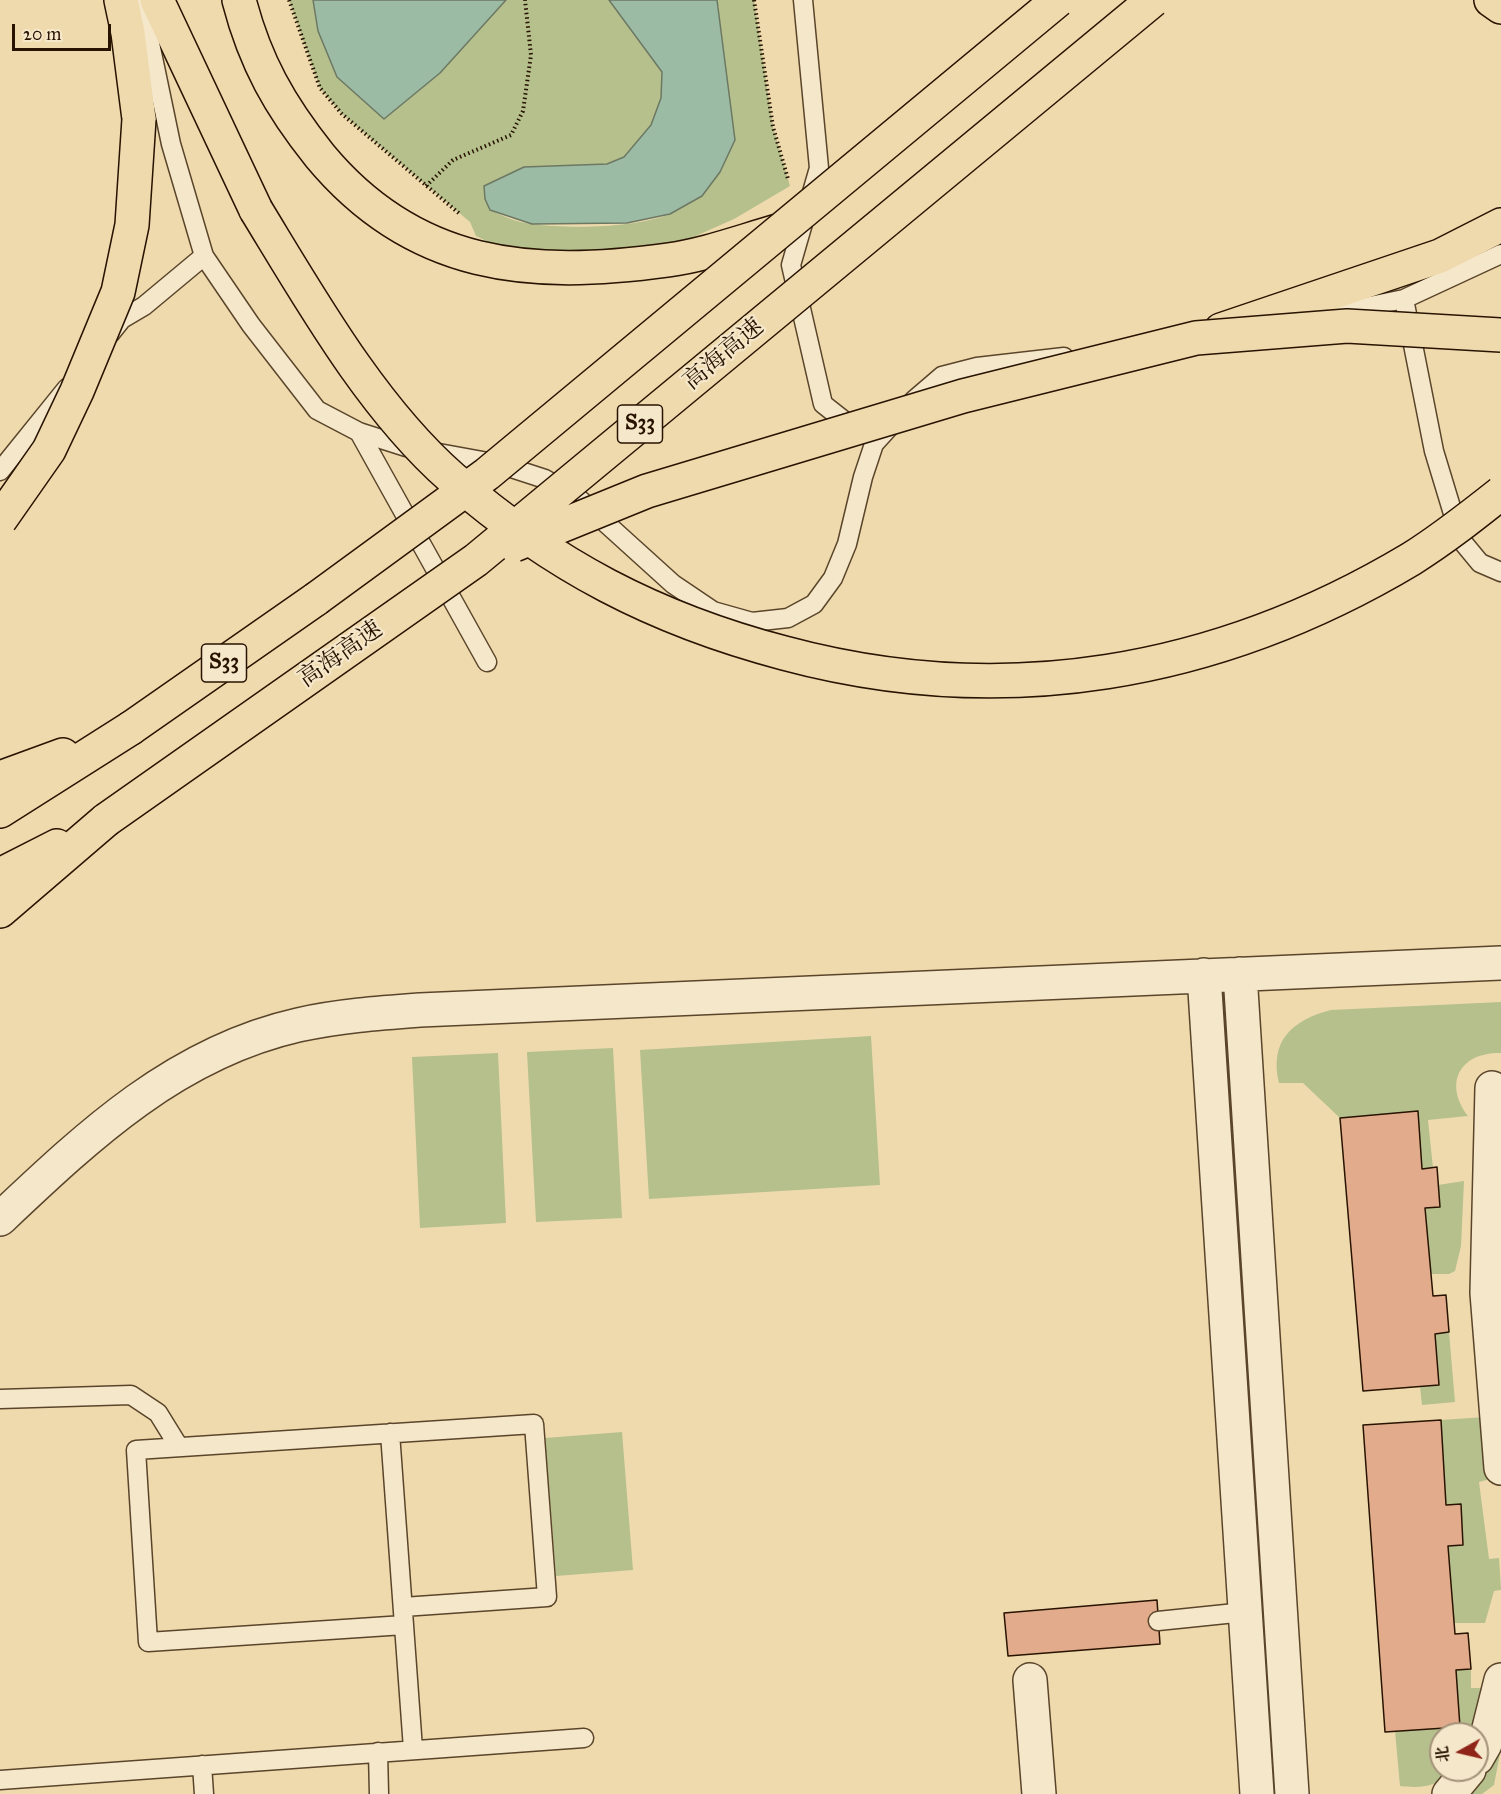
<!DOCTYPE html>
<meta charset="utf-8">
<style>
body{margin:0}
#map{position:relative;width:1501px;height:1794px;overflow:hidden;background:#efdaad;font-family:"IM FELL Great Primer","Noto Serif SC",serif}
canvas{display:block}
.north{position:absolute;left:1429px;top:1722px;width:60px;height:60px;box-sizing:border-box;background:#f5e7ca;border:2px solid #a39279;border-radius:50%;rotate:262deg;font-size:16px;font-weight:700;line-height:24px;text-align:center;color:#281300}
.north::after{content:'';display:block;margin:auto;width:21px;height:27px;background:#8f2418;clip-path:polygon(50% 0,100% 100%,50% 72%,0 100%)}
.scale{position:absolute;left:12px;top:24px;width:99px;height:27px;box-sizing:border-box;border:3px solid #281300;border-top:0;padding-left:8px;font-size:18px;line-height:21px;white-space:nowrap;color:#281300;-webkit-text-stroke:4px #f5e7ca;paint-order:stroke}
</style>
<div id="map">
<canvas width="1501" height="1794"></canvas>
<div class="north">北</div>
<div class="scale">20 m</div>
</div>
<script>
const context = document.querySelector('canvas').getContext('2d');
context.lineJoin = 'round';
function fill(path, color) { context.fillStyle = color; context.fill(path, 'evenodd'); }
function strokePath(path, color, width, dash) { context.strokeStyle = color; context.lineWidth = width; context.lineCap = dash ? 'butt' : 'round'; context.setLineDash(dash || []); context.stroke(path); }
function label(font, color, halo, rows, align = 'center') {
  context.font = font + ' "IM FELL Great Primer","Noto Serif SC",serif'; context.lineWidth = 4.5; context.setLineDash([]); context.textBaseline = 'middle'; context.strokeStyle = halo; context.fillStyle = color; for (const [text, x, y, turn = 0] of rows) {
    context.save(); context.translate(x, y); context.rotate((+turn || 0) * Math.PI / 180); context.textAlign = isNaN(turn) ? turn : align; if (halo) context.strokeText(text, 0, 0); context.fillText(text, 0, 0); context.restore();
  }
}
fill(new Path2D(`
 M289,0H313L318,31L440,73L506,0H609L662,72L661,98L651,125L624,157L607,164L524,167L485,199L490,210C503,216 518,223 533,224C570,229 635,228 670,214C681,209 692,202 702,196L719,9L717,0H754L773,127L790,186L734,219L671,247L521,258L476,236L470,222L342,114L320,88Z
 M1501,1002V1053C1460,1052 1443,1083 1468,1116L1428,1120L1433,1168L1422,1169L1417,1111L1340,1118L1303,1083H1279C1269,1041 1292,1020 1331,1010Z
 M871,1036L880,1185L649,1199L640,1050Z
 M613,1048L622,1218L536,1222L527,1052Z
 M498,1053L506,1223L420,1228L412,1057Z
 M1464,1181L1461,1246L1455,1271L1449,1274H1430L1425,1208L1440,1207L1438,1185Z
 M1449,1332L1455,1402L1422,1405L1420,1386L1435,1334Z
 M1485,1417L1490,1479L1479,1482L1489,1559L1499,1558L1501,1590L1494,1591L1485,1623H1454L1448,1546L1463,1545L1461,1504L1446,1505L1441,1420Z
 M622,1432L633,1570L556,1576L545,1438Z
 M1471,1669V1688H1489L1477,1734H1441V1770H1457C1438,1785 1425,1789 1400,1786L1395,1731L1456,1670Z
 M1501,1748L1494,1785L1482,1794H1462Z`), '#b5c08d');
const water = new Path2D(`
 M313,0H506L440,73L384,119L337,77L318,31Z
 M609,0H717L735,140L720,172L702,196L670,214L627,223L532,224L490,210L485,199L484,186L524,167L607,164L624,157L651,125L661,98L662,72Z`);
fill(water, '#9bbba5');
strokePath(water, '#6d7863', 1.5);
const building = new Path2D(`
 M1418,1111L1422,1169L1437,1167L1440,1207L1425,1208L1433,1296L1446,1295L1449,1332L1435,1334L1439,1385L1363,1391L1340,1118Z
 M1441,1420L1446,1505L1461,1504L1463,1545L1448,1546L1455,1634L1468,1633L1471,1669L1456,1670L1460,1727L1385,1732L1363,1425Z
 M1157,1600L1160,1644L1008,1656L1004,1613Z`);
fill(building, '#e2ac8c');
strokePath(building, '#281300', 1.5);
const service = new Path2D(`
 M141,0L171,144L204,256L251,325L317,410L359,432L406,447L499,464L545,479L578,498L673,584L713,611L752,622L788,618L814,604L833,578L847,544L863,477L874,444L914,400L942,376L977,367L1064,357
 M803,0L819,168L791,265L823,404L856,430
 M1404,299L1434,451L1461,540L1480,563L1501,572
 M1331,314L1404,299L1501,254
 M110,334L122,319L144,306L204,256
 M359,432L487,662
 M0,471L67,388
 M0,1399L131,1395L158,1413L179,1447
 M390,1433L413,1749
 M403,1607L547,1597L534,1424L136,1450L148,1642L404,1625
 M1158,1621L1245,1612
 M378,1752L379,1794
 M202,1765L204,1794
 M0,1780L584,1738`);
const minor = new Path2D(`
 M1240,974L1292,1794
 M1204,975L1257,1794
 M1492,1088L1487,1293L1501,1468
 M0,1219C88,1136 175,1053 298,1025C338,1016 379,1013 420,1010L1501,963
 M1030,1680L1039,1794
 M1477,1758L1485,1744L1501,1680
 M1449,1794L1469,1770`);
const trunk = new Path2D(`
 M121,0L128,33L139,119
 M0,778L63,755
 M0,811L131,728
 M0,875L57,846
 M0,911L106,820`);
const motorway = new Path2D(`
 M157,0L256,210
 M239,0C255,62 280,106 320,156C414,269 530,279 668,260C706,255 745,240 782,230
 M1491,0L1501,7
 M1221,330L1440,256L1501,225
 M131,728L316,599`);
strokePath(service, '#5a452b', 21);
strokePath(minor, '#5a452b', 36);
strokePath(trunk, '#281300', 36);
strokePath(motorway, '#281300', 36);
strokePath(new Path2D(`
 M289,0L320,88L342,114L461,215
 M754,0L773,127L788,179
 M426,186L453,160L511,135L523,111L531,55L525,0`), '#281300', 4, [1.5, 3]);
strokePath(service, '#f5e7ca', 18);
strokePath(minor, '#f5e7ca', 33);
strokePath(trunk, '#efdaad', 33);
strokePath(motorway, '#efdaad', 33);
const trunkBridge = new Path2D(`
 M0,520L49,450L77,391L118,292L132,225L139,119`);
const motorwayBridge = new Path2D(`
 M256,210C311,300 372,408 452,478C553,566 655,619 784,653C1003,712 1217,675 1411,559C1443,539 1472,516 1501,493
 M514,545L647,491L963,396L1196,338L1347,326L1501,335
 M316,599L487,474L1058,0
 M106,820L476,560L1153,0`);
strokePath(trunkBridge, '#281300', 36, []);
strokePath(motorwayBridge, '#281300', 36, []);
strokePath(trunkBridge, '#efdaad', 33);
strokePath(motorwayBridge, '#efdaad', 33);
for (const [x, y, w] of [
 [640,424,45],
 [224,663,45]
]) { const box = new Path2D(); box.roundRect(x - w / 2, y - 19, w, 38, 4.5); context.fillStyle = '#f5e7ca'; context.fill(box); strokePath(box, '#281300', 1.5); }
label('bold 22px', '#281300', null, [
 ["S33",640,424],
 ["S33",224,663]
]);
label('24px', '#281300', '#f5e7ca', [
 ["高海高速",724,355,-40],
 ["高海高速",341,655,-35]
]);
</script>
